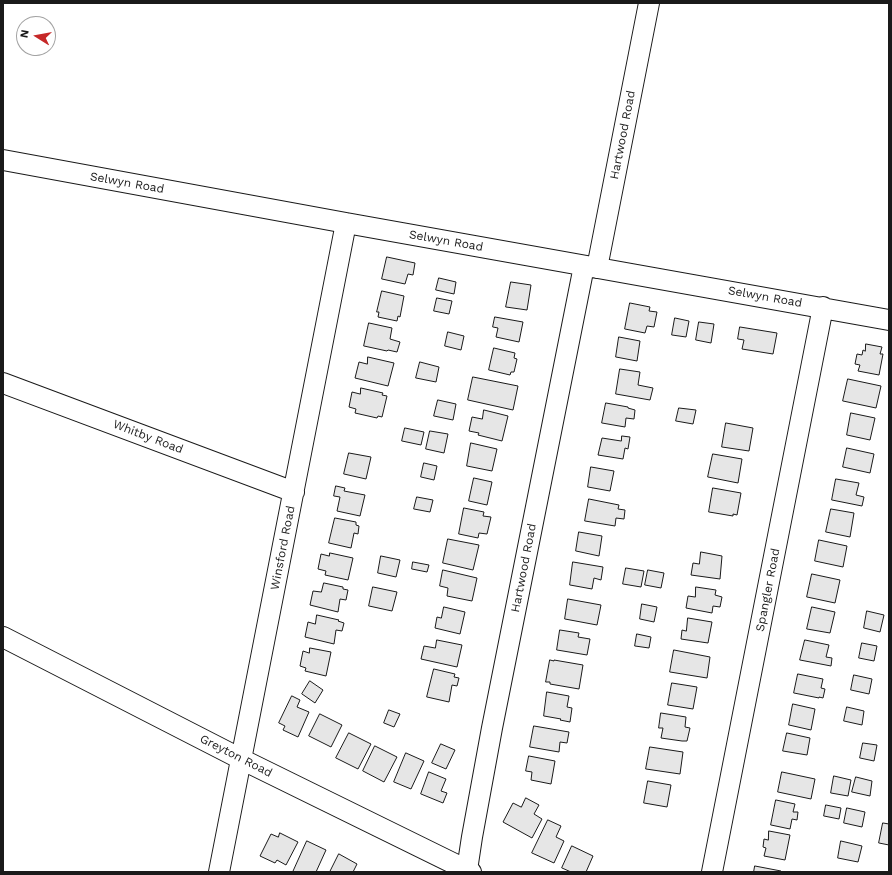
<!DOCTYPE html>
<style>
body{margin:0}
#map{position:relative;width:892px;height:875px;overflow:hidden;background:#fff;font-family:"Work Sans",sans-serif}
canvas{display:block}
.frame{position:absolute;inset:0;border:4px solid #1a1a1a;pointer-events:none}
.north{position:absolute;left:16px;top:16px;width:40px;height:40px;box-sizing:border-box;background:#fff;border:1px solid #a3a3a3;border-radius:50%;rotate:281deg;font-size:11px;font-weight:700;line-height:16px;text-align:center;color:#1a1a1a}
.north::after{content:'';display:block;margin:auto;width:14px;height:18px;background:#c62828;clip-path:polygon(50% 0,100% 100%,50% 72%,0 100%)}
</style>
<div id="map">
<canvas width="892" height="875"></canvas>
<div class="frame"></div>
<div class="north">N</div>
</div>
<script>
const context = document.querySelector('canvas').getContext('2d');
context.lineJoin = 'round';
function fill(path, color) { context.fillStyle = color; context.fill(path, 'evenodd'); }
function strokePath(path, color, width, dash) { context.strokeStyle = color; context.lineWidth = width; context.lineCap = dash ? 'butt' : 'round'; context.setLineDash(dash || []); context.stroke(path); }
function label(font, color, halo, rows, align = 'center') {
  context.font = font + ' "Work Sans",sans-serif'; context.lineWidth = 3; context.setLineDash([]); context.textBaseline = 'middle'; context.strokeStyle = halo; context.fillStyle = color; for (const [text, x, y, turn = 0] of rows) {
    context.save(); context.translate(x, y); context.rotate((+turn || 0) * Math.PI / 180); context.textAlign = isNaN(turn) ? turn : align; if (halo) context.strokeText(text, 0, 0); context.fillText(text, 0, 0); context.restore();
  }
}
const building = new Path2D(`
 M387,257L415,263L413,275L408,274L405,284L382,279Z
 M439,278L456,282L454,294L436,290Z
 M511,282L531,285L527,310L506,307Z
 M382,291L404,296L400,317L398,316L397,321L378,317L379,312H377Z
 M437,298L452,301L449,314L434,311Z
 M630,303L650,307L649,311L657,312L654,327L647,326L645,333L625,329Z
 M495,317L523,322L519,342L496,337L498,328L493,327Z
 M675,318L689,321L686,337L672,335Z
 M699,322L714,324L711,343L696,340Z
 M369,323L392,328L390,339L400,342L397,352L388,350L387,351L364,346Z
 M740,327L777,333L773,354L742,349L744,340L738,339Z
 M448,332L464,336L461,350L445,346Z
 M619,337L640,341L637,361L616,357Z
 M866,344L882,347L880,354H883L879,375L858,371L860,365L855,364L857,354L862,355L863,350L865,351Z
 M494,348L515,353L514,358L517,359L514,372H511L510,375L489,370Z
 M368,357L394,363L388,386L355,378L359,362L367,364Z
 M420,362L439,367L436,382L416,378Z
 M620,369L640,372L638,385L653,388L650,400L616,394Z
 M473,377L518,386L513,410L468,400Z
 M848,379L881,386L876,408L843,401Z
 M361,388L383,393L382,395L387,396L382,417L378,416L377,418L355,413L356,409L349,407L352,392L360,394Z
 M438,400L456,404L453,420L434,416Z
 M606,403L628,407V408L635,410L634,419L626,418L625,427L602,423Z
 M679,408L696,410L693,424L676,421Z
 M484,410L508,416L502,441L478,435L479,433L469,431L472,417L482,419Z
 M851,413L875,418L870,440L847,435Z
 M726,423L753,428L749,451L722,447Z
 M405,428L424,432L421,445L402,441Z
 M430,431L448,434L444,453L426,449Z
 M622,436L630,437L628,449L625,448L623,459L598,455L602,438L621,441Z
 M471,443L497,449L492,471L467,466Z
 M847,448L874,454L870,473L843,467Z
 M349,453L371,457L366,479L344,474Z
 M713,454L742,459L738,483L708,477Z
 M424,463L437,466L434,480L421,477Z
 M591,467L614,471L610,491L588,487Z
 M474,478L492,482L487,505L469,501Z
 M836,479L859,483L856,495L864,497L862,506L832,500Z
 M336,486L345,488L344,491L365,495L360,516L337,511L340,497L334,496Z
 M713,488L741,493L737,515L733,514V516L709,512Z
 M417,497L433,500L430,512L414,509Z
 M589,499L619,505L618,509L625,510L624,519L616,518L615,526L585,521Z
 M464,508L484,512L483,516L491,517L487,534L479,533L478,538L459,534Z
 M831,509L854,513L850,537L826,532Z
 M335,518L356,522V525L359,526L358,534L354,533L351,548L329,543Z
 M579,532L602,536L599,556L576,551Z
 M448,539L479,545L473,570L443,563Z
 M819,540L847,546L843,567L815,561Z
 M701,552L722,556L720,579L691,575L693,563L699,564Z
 M330,553L353,558L348,580L325,575L326,571L318,569L321,554L329,556Z
 M381,556L400,560L396,577L378,573Z
 M413,562L429,565L427,572L412,569Z
 M573,562L603,567L601,580L594,578L592,589L570,585Z
 M626,568L644,571L641,587L623,584Z
 M443,570L477,578L472,601L447,596L448,588L440,586Z
 M648,570L664,573L661,588L645,585Z
 M812,574L840,580L835,603L807,597Z
 M324,583L343,587V589L348,590L346,600L340,599L338,612L310,605L313,591L321,592Z
 M373,587L397,592L392,611L369,606Z
 M696,587L716,590L715,595L722,597L720,607L713,606L712,613L686,608L688,596L695,597Z
 M568,599L601,605L597,625L565,619Z
 M642,604L657,607L654,622L640,619Z
 M444,607L465,612L460,634L435,628L437,617L441,618Z
 M812,607L835,612L830,633L807,629Z
 M867,611L884,615L880,632L864,628Z
 M317,615L339,620L338,621L344,623L342,631L336,630L334,644L305,637L308,622L315,624Z
 M688,618L712,622L708,643L681,639L682,630L686,631Z
 M560,630L579,633L578,637L590,639L587,655L557,650Z
 M637,634L651,637L649,648L635,646Z
 M437,640L462,645L457,667L421,659L424,646L435,648Z
 M805,640L829,645L826,657L832,658L831,666L800,660Z
 M862,643L877,646L874,661L859,658Z
 M310,648L331,652L326,676L305,671L306,668L300,666L303,651L309,653Z
 M674,650L710,657L707,678L670,672Z
 M550,660L554,661V660L583,665L579,689L550,684V682H546Z
 M434,669L455,674L454,677L459,678L457,686L452,685L449,702L427,697Z
 M798,674L823,679L821,688L825,689L823,698L819,697V698L794,693Z
 M854,675L872,679L869,694L851,690Z
 M310,681L323,690L315,703L302,694Z
 M672,683L697,687L693,709L668,705Z
 M547,692L569,696L567,707L572,708L570,722L560,720L561,719L544,716Z
 M292,696L300,700L297,707L309,712L298,737L283,730L285,726L279,723Z
 M793,704L815,709L811,730L789,725Z
 M847,707L864,711L862,725L844,721Z
 M389,710L400,714L394,727L384,723Z
 M661,713L686,717L685,727L690,728L687,741H682L661,738L663,728H659Z
 M320,714L342,725L331,747L309,736Z
 M534,726L569,732L567,743L560,742L559,752L530,747Z
 M349,733L371,744L358,769L336,758Z
 M787,733L810,738L807,755L783,751Z
 M863,743L877,745L874,761L860,758Z
 M441,744L455,750L446,769L432,763Z
 M375,746L397,757L384,782L363,771Z
 M650,747L683,752L680,774L646,769Z
 M406,753L424,761L411,789L394,782Z
 M529,756L555,761L551,784L531,780L532,772L526,771Z
 M429,772L446,779L441,791L447,793L443,803L421,794Z
 M782,772L815,779L811,799L778,792Z
 M834,776L851,780L848,796L831,793Z
 M856,777L872,781L870,796L852,792Z
 M648,781L671,785L667,807L644,803Z
 M526,798L539,805L534,814L542,819L532,838L503,822L513,803L521,807Z
 M776,800L795,804L793,812H798L797,820L792,819L790,829L771,825Z
 M826,805L841,808L839,819L824,816Z
 M847,808L865,812L862,827L844,823Z
 M548,820L561,826L556,837L564,841L554,863L532,853Z
 M883,823L889,824V845L879,843Z
 M769,831L790,835L785,860L764,856L766,848L763,847L764,839L768,840Z
 M280,833L298,842L286,865L277,860L275,863L260,856L271,834L278,837Z
 M307,841L326,850L316,872H293Z
 M841,841L862,846L858,862L838,858Z
 M572,846L593,856L586,872H571L562,868Z
 M339,854L357,864L353,872H330Z
 M755,866L781,871V872H754Z`);
fill(building, '#e6e6e6');
strokePath(building, '#1a1a1a', 1);
const minor = new Path2D(`
 M3,160L346,223L889,320
 M597,268L649,3
 M3,383L294,492
 M3,637L241,759L471,872
 M467,870L472,837L492,728L584,266
 M219,872L346,223
 M712,872L823,307`);
strokePath(minor, '#1a1a1a', 22);
strokePath(minor, '#fff', 20);
label('12px', '#1a1a1a', '#fff', [
 ["Hartwood Road",623,135,-79],
 ["Selwyn Road",127,183,10],
 ["Selwyn Road",446,241,10],
 ["Selwyn Road",765,297,10],
 ["Whitby Road",148,437,21],
 ["Winsford Road",283,548,-79],
 ["Hartwood Road",524,568,-79],
 ["Spangler Road",768,590,-79],
 ["Greyton Road",236,756,27]
]);
</script>
